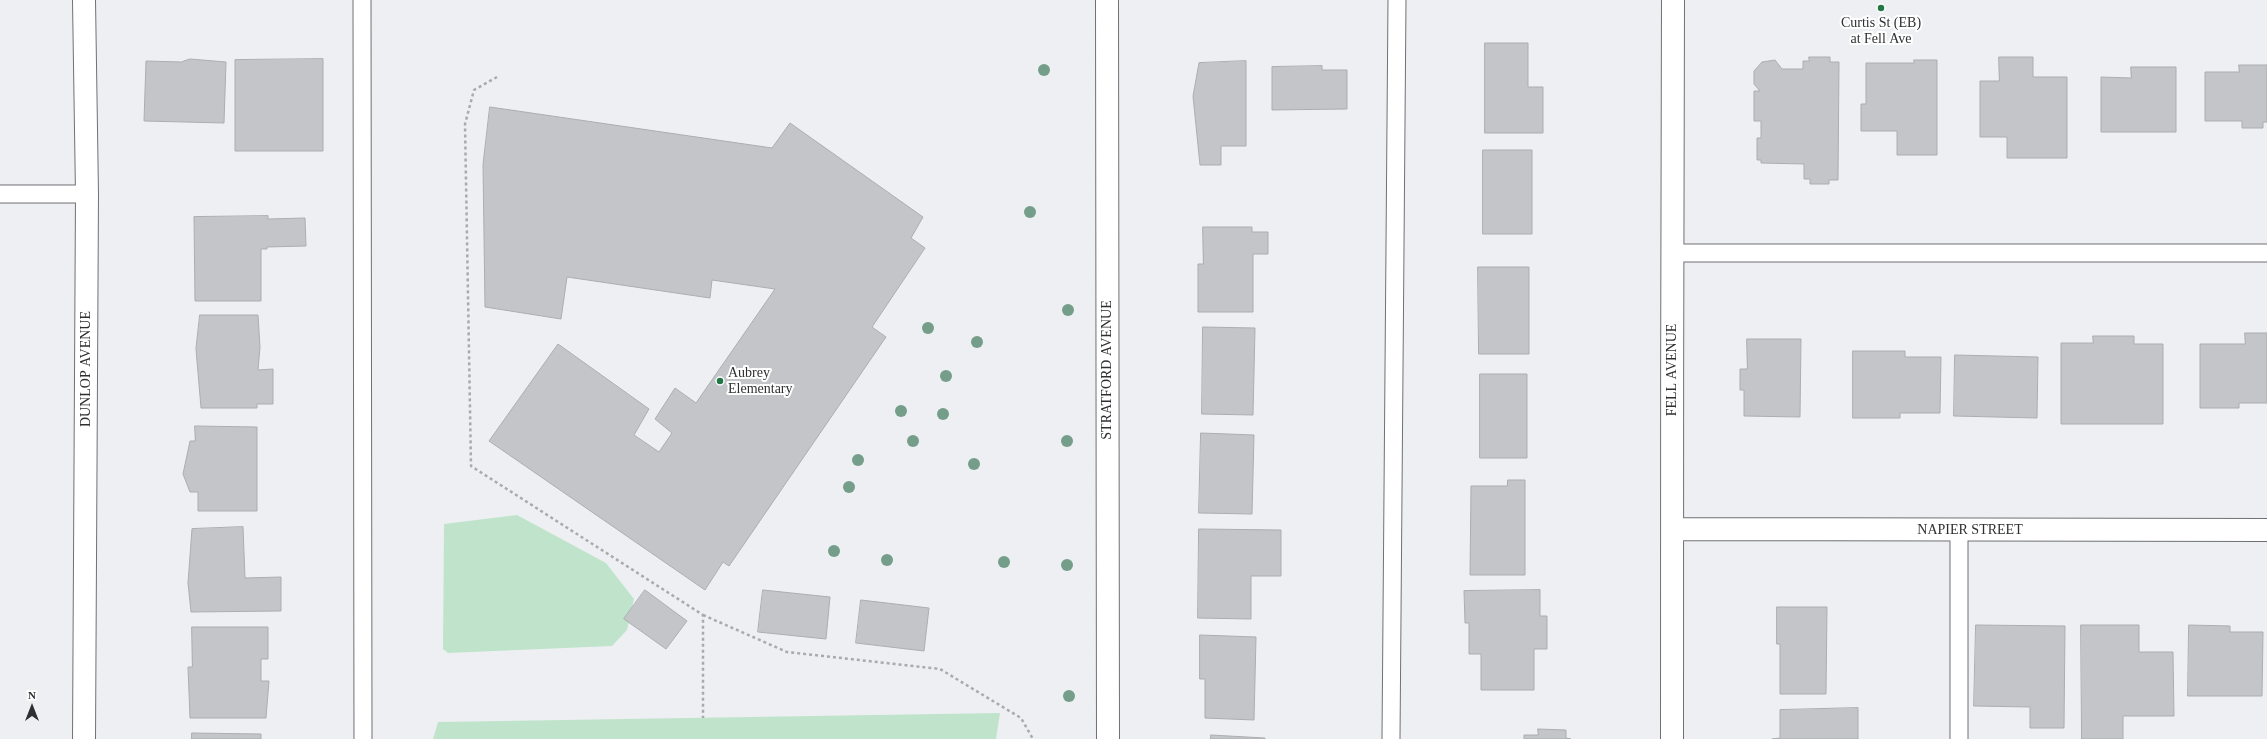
<!DOCTYPE html>
<style>
body{margin:0}
#map{position:relative;width:2267px;height:739px;overflow:hidden;background:#eeeff3;font-family:Georgia,serif}
canvas{display:block}
.north{position:absolute;left:12px;top:687px;width:40px;height:40px;-webkit-text-stroke:3px #fff;paint-order:stroke;rotate:0deg;font-size:11px;font-weight:700;line-height:16px;text-align:center;color:#2e2f30}
.north::after{content:'';display:block;margin:auto;width:14px;height:18px;background:#2e2f30;clip-path:polygon(50% 0,100% 100%,50% 72%,0 100%)}
</style>
<div id="map">
<canvas width="2267" height="739"></canvas>
<div class="north">N</div>
</div>
<script>
const context = document.querySelector('canvas').getContext('2d');
context.lineJoin = 'round';
function fill(path, color) { context.fillStyle = color; context.fill(path, 'evenodd'); }
function strokePath(path, color, width, dash) { context.strokeStyle = color; context.lineWidth = width; context.lineCap = dash ? 'butt' : 'round'; context.setLineDash(dash || []); context.stroke(path); }
function label(font, color, halo, rows, align = 'center') {
  context.font = font + ' Georgia,serif'; context.lineWidth = 4; context.setLineDash([]); context.textBaseline = 'middle'; context.strokeStyle = halo; context.fillStyle = color; for (const [text, x, y, turn = 0] of rows) {
    context.save(); context.translate(x, y); context.rotate((+turn || 0) * Math.PI / 180); context.textAlign = isNaN(turn) ? turn : align; if (halo) context.strokeText(text, 0, 0); context.fillText(text, 0, 0); context.restore();
  }
}
fill(new Path2D(`
 M517,515L606,563L634,599L627,630L612,646L448,653L443,649L444,524Z
 M1000,713L996,739H433L438,722Z`), '#c0e4cb');
const building = new Path2D(`
 M1485,43H1528V87H1543V133H1485Z
 M1809,57H1830V62H1839L1838,180H1829V184H1810V179H1804V164L1761,163V160H1757V138H1761V121H1754V91H1760L1754,84V71L1762,62L1775,60L1782,69H1803V61H1809Z
 M1999,57H2033V77H2067V158H2007V137H1980V81H1999Z
 M190,59L226,62L224,123L144,121L146,61L181,62Z
 M323,59V151H235V60Z
 M1914,60H1937V155H1897V131H1861V104H1866V63H1914Z
 M1246,61V146H1221V165H1200L1193,96L1199,63Z
 M2239,65H2267V122H2263V128H2242V121H2205V72H2239Z
 M1322,66V70H1347V109L1272,110V67Z
 M2131,67H2176V132H2101V77L2131,78Z
 M490,107L772,148L790,123L923,217L911,238L925,248L872,327L886,337L729,566L723,562L705,590L489,441L558,344L649,409L634,435L659,452L672,433L655,419L675,388L696,403L775,289L712,280L710,298L567,277L561,319L485,307L483,165Z
 M1483,150H1532V234H1483Z
 M268,216V219L305,218L306,246L267,247V249H261V301H195L194,217Z
 M1203,227H1252V232H1268V254H1253V312H1198V264H1203Z
 M1478,267H1529V354H1479Z
 M200,315H258L260,347L258,370L273,369V404H257V408H201L196,349Z
 M1203,327L1255,328L1253,415L1202,414Z
 M2245,333H2267V403H2239V408H2200V344H2245Z
 M2093,336H2134V344H2163V424H2061V343H2093Z
 M1747,339H1801L1800,417L1744,416V390H1740V369H1747Z
 M1853,351H1905V357H1941L1940,413H1900V418H1853Z
 M1955,355L2038,357L2037,418L1954,416Z
 M1480,374H1527V458H1480Z
 M195,426L257,427V511H198V492H190L183,474L190,441H195Z
 M1201,433L1254,435L1252,514L1199,513Z
 M1508,480H1525V575H1470L1471,486H1507Z
 M243,527L245,578L281,577V611L191,612L188,583L192,529Z
 M1199,529L1281,530V576H1251V619L1198,618Z
 M645,590L687,621L666,649L624,619Z
 M763,590L830,597L826,639L758,632Z
 M1540,590V616H1547V649H1534V690H1481V654H1469V623H1465L1464,591Z
 M861,600L929,608L924,651L856,643Z
 M1777,607H1827L1826,694H1780V644H1777Z
 M1976,625L2065,626L2064,728H2030V707L1974,706Z
 M2081,625H2139V652H2173L2174,716H2123V739H2082Z
 M2189,625L2230,626V632H2263L2262,696H2188Z
 M192,627H268V659H261V681H269L266,718H190L188,667H192Z
 M1200,635L1256,637L1254,720L1205,718V679H1200Z
 M1858,708V739H1772L1780,738V710Z
 M1538,729L1566,730V738L1571,739H1524V735H1538Z
 M192,733L261,734V739H192Z
 M1211,735L1265,738V739H1211Z`);
fill(building, '#c4c5c8');
strokePath(building, '#acadb1', 1);
const service = new Path2D(`
 M362,0L363,739
 M0,194H87
 M1671,253H2267
 M1391,739L1397,0
 M1959,739V530`);
const minor = new Path2D(`
 M84,0L87,194L84,739
 M1107,0L1108,739
 M1674,529L2267,530
 M1672,739C1673,493 1671,246 1673,0`);
strokePath(service, '#707174', 19);
strokePath(minor, '#707174', 24);
strokePath(new Path2D(`
 M497,77L474,90L465,124L471,466L703,615V718
 M703,615L787,652L940,669L1021,718L1033,739`), '#a9aaad', 2.5, [3, 3]);
strokePath(service, '#fff', 17);
strokePath(minor, '#fff', 22);
context.fillStyle = '#749e8a';
for (const [x, y] of [
 [1044,70],
 [1030,212],
 [1068,310],
 [928,328],
 [977,342],
 [946,376],
 [901,411],
 [943,414],
 [913,441],
 [1067,441],
 [858,460],
 [974,464],
 [849,487],
 [834,551],
 [887,560],
 [1004,562],
 [1067,565],
 [1069,696]
]) { context.beginPath(); context.arc(x, y, 6, 0, 2 * Math.PI); context.fill(); }
for (const [x, y, r, color] of [
 [1881,8,4,"#237647"],
 [720,381,4,"#237647"]
]) { const dot = new Path2D(); dot.arc(x, y, r, 0, 2 * Math.PI); context.fillStyle = color; context.fill(dot); strokePath(dot, '#fff', 1.5); }
label('14px', '#2e2f30', '#fff', [
 ["Curtis St (EB)",1881,23],
 ["at Fell Ave",1881,39],
 ["Aubrey",728,373,"left"],
 ["Elementary",728,389,"left"]
]);
label('14px', '#2e2f30', '#fff', [
 ["DUNLOP AVENUE",86,369,-90],
 ["STRATFORD AVENUE",1107,370,-90],
 ["FELL AVENUE",1672,370,-90],
 ["NAPIER STREET",1970,530]
]);
</script>
